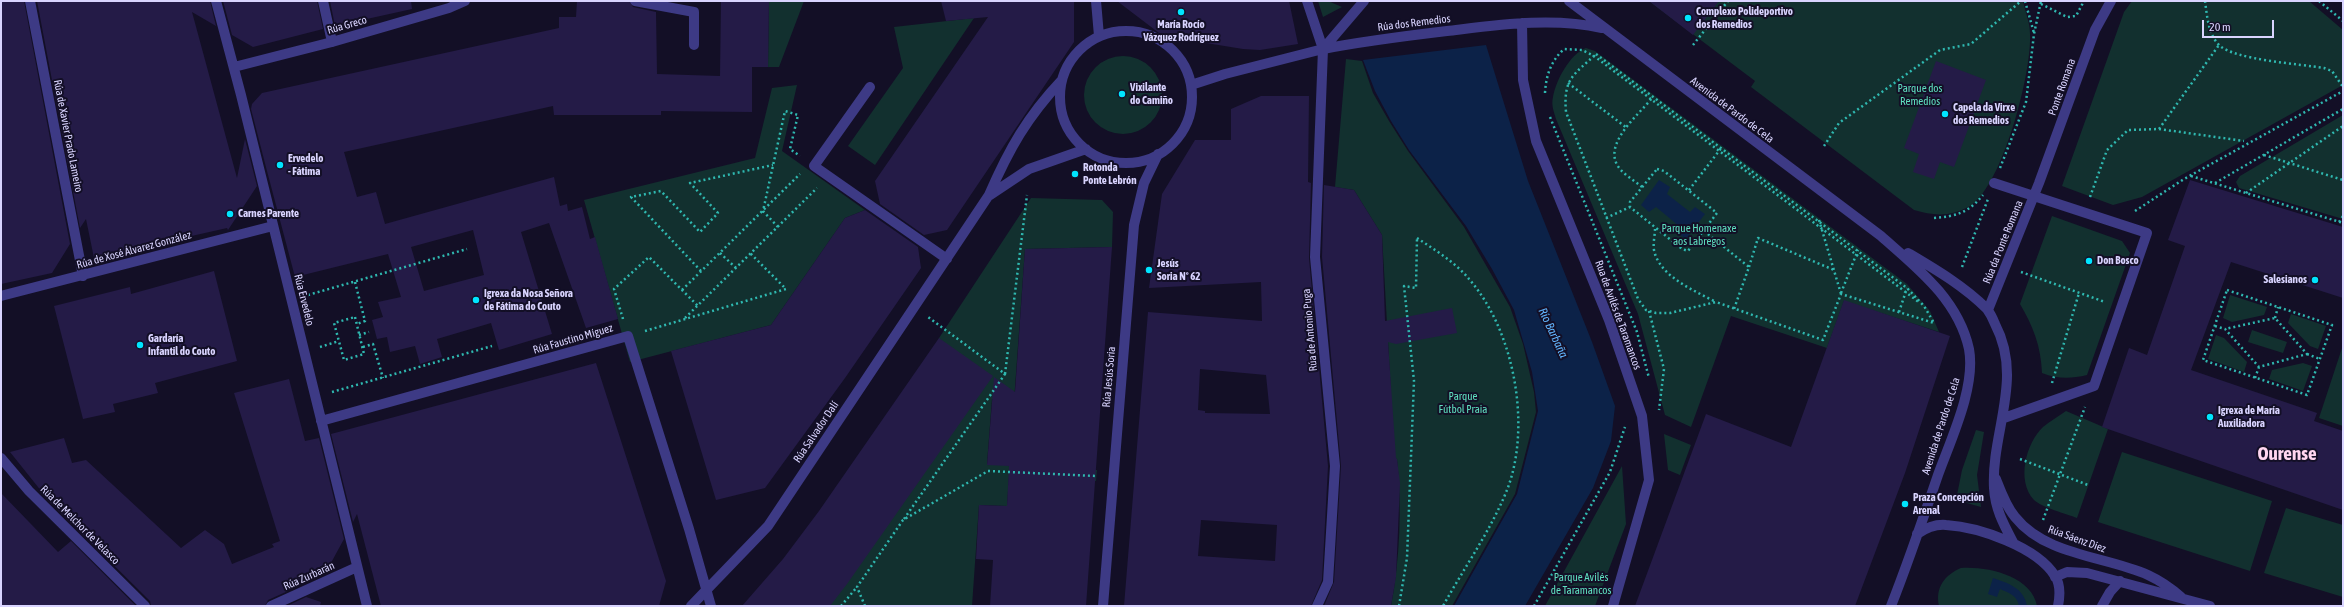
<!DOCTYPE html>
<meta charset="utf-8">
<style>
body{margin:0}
#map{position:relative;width:2344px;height:607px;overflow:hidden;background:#130f26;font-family:"Asap Condensed",sans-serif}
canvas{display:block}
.frame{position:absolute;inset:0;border:2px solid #d9d4ff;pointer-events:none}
.scale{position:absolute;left:2202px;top:20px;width:72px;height:18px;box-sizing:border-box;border:2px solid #d9d4ff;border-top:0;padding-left:5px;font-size:12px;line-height:14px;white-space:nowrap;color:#d9d4ff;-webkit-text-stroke:3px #130f26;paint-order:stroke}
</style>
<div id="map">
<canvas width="2344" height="607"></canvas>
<div class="frame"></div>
<div class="scale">20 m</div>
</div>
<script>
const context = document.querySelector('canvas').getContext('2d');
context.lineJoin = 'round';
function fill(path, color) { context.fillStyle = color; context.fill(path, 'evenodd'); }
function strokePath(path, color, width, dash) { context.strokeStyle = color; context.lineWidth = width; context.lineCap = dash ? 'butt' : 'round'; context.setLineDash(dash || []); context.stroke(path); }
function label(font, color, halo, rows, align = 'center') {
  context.font = font + ' "Asap Condensed",sans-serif'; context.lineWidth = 4; context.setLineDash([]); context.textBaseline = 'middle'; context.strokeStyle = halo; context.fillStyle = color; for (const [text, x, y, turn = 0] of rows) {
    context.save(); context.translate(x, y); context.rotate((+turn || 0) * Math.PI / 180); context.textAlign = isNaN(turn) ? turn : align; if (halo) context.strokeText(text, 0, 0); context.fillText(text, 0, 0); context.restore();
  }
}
fill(new Path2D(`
 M769,1H804L779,67H768Z
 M1318,1H1328L1342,7L1323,17Z
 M1649,1H2023C2025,11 2030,23 2030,34C2032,72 2003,185 1970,206C1951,217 1934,216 1914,210L1751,87L1755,81Z
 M2132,1H2309L2343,30V85L2142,197L2113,205L2062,186L2124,12Z
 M974,18L875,165L848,146L903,68L894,27Z
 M1586,48L1595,51L1907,284L1930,311L1939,332L1844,301L1827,348L1731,316L1691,427L1665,415L1638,314L1556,119C1554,112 1551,105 1553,97C1556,80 1570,54 1586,48Z
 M1084 95a39 39 0 1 1 78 0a39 39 0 1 1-78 0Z
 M1346,59L1362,61L1373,93L1389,121L1408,151L1464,227L1510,307L1523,344L1534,392L1536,412L1515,494L1452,606H1391C1400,558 1402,508 1397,459L1387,457L1391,394L1382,235L1354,190L1335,187Z
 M797,85L782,151L865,210L845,218L771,325L630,362L584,200L755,158L772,88Z
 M2343,115V219L2239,188L2236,182L2240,176Z
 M1031,198L1102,200L1113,212L1112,247L1025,249L1014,401L992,399L987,464L1097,470L1096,481L1009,477L1007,506L979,505L972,606H830L939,338Z
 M2052,216L2122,241L2130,253L2087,375C2070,379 2058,379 2042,373C2041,346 2033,326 2020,304Z
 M2230,295L2267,307L2264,315L2232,322L2223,318Z
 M2291,314L2326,326L2318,349L2310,346L2288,323Z
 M2252,330L2287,342L2283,353L2248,342Z
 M2216,335L2224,338L2247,362L2244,372L2208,359Z
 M2343,345V426L2319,418Z
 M2303,363L2312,366L2303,391L2269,379L2272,370Z
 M2066,411L2108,429L2077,518C2067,514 2041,507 2034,500C2016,481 2026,443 2043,427C2050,421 2059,416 2066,411Z
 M1976,430L1984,432L1977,475L1981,507L1956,500L1962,470Z
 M1664,434L1691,445L1680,475L1668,470Z
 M2122,452L2272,501L2250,571L2098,522Z
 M1622,466L1626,524L1595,606H1545Z
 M2286,508L2343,525V597L2264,573Z
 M1961,568C1987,566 2032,576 2037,606H1939C1935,587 1945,575 1961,568Z`), '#12302f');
fill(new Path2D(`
 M1486,45L1528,181L1592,342L1615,406L1611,441L1593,488L1525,606H1454L1517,494L1538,411L1532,372L1514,310L1492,269L1466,226L1409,150L1391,121L1375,91L1363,60Z
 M1659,180L1670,187L1667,194L1690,212L1695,207L1705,214L1686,239L1676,232L1679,226L1656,207L1649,212L1641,205Z
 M1993,578C2008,583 2024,588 2027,606H2019C2017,595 2009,593 2000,589L1997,597L1988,594Z`), '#0c2248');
fill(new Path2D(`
 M1,1H24L70,244L52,273L1,284Z
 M37,1H210L216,26L192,12L237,178L245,139L257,186L228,230L227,228L94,258L86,219L80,228Z
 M223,1H317L323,29L253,47L232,35Z
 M330,1H411L412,9L335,26Z
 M577,1H629L633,7L656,12L657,74L720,76L721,1H769L768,67H752V112L661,111V115H554L553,106L344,152L357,197L376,192L385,224L554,177L560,206L567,204L568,211L582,207L590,239L595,237L618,319L586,328L549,223L521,232L552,334L499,350L491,323L437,339L442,357L420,364L415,346L390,352L387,337L377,339L372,320L383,317L378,302L401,297L388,254L295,277L267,171L251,109L252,104L262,93L559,28V17H576ZM473,230L484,275L424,291L411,247Z
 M941,1H1074V42L947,230L924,235L880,204L875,181L988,17L946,21Z
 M1117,1H1289L1298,44L1260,50L1243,49L1163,36Z
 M1649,1H1719L1693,35Z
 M1936,61L1986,80L1954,167L1940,162L1934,179L1913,172L1919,154L1904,148Z
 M1261,96H1309L1308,182L1311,183L1309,258L1328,466L1322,580L1311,606H1124L1148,312L1262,321L1261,282L1149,288L1162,194L1195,140H1231V109ZM1200,369L1266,375L1270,414L1205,413V411L1198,410ZM1201,520L1277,525L1275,561L1198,556Z
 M2190,180L2343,227V298L2231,262L2191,370L2317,413L2314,421L2343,431V510L2102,427L2129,348L2147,355L2185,246L2168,240Z
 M1324,185L1354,190L1382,235L1385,321L1452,308L1457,333L1396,344L1388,342L1396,458L1397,459L1400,483L1396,577L1391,606H1324L1334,582L1341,466L1322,257Z
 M865,210L918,247L921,268L845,378L765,488L716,500L671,351L771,325L845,218Z
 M1112,247L1086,606H990L993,560L976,559L979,505L1007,506L1009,466L987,465L994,377L1015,392L1025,249Z
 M214,271L237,361L155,383L158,393L113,404L115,412L83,419L54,306L130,287L131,294Z
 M1844,300L1950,336L1905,473L1855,606H1635L1706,414L1791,447Z
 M939,338L993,376L847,584L830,606H742L783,559L819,511Z
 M596,363L666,581L659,606H381L357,514L353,522L331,434Z
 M289,379L305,441L319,438L344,539L326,572L284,590L288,591L268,600L265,606H151L150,601L50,502L10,452L64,438L72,463L86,460L181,548L205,530L224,544L232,564L274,547L272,544L280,541L234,393Z
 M1,493L58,552L71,541L136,606H1Z
 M306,597L321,602L320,606H287Z`), '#241b47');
strokePath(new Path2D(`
 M2025,1L2034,33
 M2205,1C2207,15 2208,34 2219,45C2234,60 2301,64 2324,68L2332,71L2343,87
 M2319,1L2343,21
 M2041,4L2067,17L2076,16L2084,1
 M1693,45L1728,1
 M1596,54L1907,288L1924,306L1934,323L1841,294L1823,340L1716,302L1670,313H1656L1646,310L1638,299L1566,112C1563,78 1574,75 1596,54Z
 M1568,83L1627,128
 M1545,93C1546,75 1551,61 1564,49L1582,50L1594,56L1920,303
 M1550,117L1637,332L1649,378
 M2159,129L2219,45
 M1824,146L1839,123L1940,50L1971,44L2021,1
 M2264,155L2343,180
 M2000,168L2026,102L2034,34L2041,1
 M1657,169L1664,171L1717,213L1688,251L1682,249L1630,207V202Z
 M2191,176L2343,223
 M2215,183L2343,109
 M1642,187C1635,181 1626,176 1620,169C1600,145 1639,115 1652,98
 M1689,190L1722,147
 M2246,193L2343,126
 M2090,197L2107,150L2128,130L2159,129L2244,141
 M2135,211L2184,179L2343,91
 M1606,218L1630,207
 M1934,218C1957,216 1968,213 1983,195
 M1819,220L1841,294
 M2339,222L2343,216
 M778,227L763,211L785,111L798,115L790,149L800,156
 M1655,229C1655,236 1652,246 1655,254C1663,278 1695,291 1716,302
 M1704,231L1749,267L1734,309
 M1417,238C1435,250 1455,262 1469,279C1514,330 1532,426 1507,490C1491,530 1464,568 1443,606
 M720,253L736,268
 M1749,267L1758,238L1834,270
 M1962,267L1988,199
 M701,271L631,197L661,191L700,232L718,213L690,183L773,165
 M2021,272L2105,302
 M355,282L365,321L357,324
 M682,290L800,174
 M2227,290L2332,325L2307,395L2203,360Z
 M1841,293L1858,250
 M308,295L467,249
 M1649,311L1664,369L1659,410
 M1899,312L1907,288
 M355,317L364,354L344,360L334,323Z
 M685,318L817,188
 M2275,318L2278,307
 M623,319L614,289L649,257L698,306
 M2215,326L2225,329L2259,367L2307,354L2275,318L2225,329
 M645,331L786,289L750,253
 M359,335L369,332
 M320,347L339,341
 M363,347L373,344L383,378
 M2307,354L2320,359
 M1005,374L1027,195
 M2255,378L2259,367
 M2052,383L2079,293
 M332,392L492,346
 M2020,459L2088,485
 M904,519L1005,374L928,317
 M2043,520L2085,407
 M841,606L857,587
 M865,606L857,587L903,520L988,471L1096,476
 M1399,606L1407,558L1414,381L1404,286L1416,288L1417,238
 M1534,606L1610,472L1625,427`), '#2fb8b0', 2.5, [2, 3]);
strokePath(new Path2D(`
 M30,1L83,276
 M216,1L241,95L367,606
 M323,1L332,42
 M635,1L694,12V45
 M1096,1L1099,36
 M1307,1L1323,49L1315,257L1335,466L1328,582L1317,606
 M1569,1L1881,236C1917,268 1958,299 1969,349C1976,387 1951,439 1938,475C1923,519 1908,563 1891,606
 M1522,23L1523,80L1536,141L1609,320L1642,416L1649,480L1613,606
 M1060 97a66 66 0 1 1 132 0a66 66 0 1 1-132 0Z
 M1323,49C1364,41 1405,36 1447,31C1498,25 1551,17 1602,28
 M234,67L332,42L449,8L465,1
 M1191,85L1225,74L1323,49L1364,1
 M870,87L814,166L947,259
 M1994,183L2147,233L2094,386L2004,418
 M990,195L1029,169L1086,149
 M1908,253C1935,269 1964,286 1987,309C1990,313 1993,319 1995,324C2024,379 1991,432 1994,488C1995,509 2004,525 2014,544
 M1,296L273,226
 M1988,310L2039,183L2095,30L2111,1
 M321,421L628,336L689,529L711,606
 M1,458L29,491L145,606
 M1996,479C2001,492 2006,506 2015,517C2046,556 2106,556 2148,575C2161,581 2171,588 2181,597
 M1917,534C1926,528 1935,524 1946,525C1979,527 2037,547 2055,576C2061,585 2060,596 2058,606
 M2055,577L2067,572L2087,573L2210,606
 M271,606L357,567
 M691,606L768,526L989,195C1009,149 1027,117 1062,80
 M1103,606L1134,225L1144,183L1158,154
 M2102,606L2110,592L2120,581`), '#3d3a85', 10);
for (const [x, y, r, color] of [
 [1181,12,4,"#00e5ff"],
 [1688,18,4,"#00e5ff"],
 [1122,94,4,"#00e5ff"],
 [1945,114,4,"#00e5ff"],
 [280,165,4,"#00e5ff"],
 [1075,174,4,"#00e5ff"],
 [230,214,4,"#00e5ff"],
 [2089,261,4,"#00e5ff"],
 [1149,270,4,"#00e5ff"],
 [2315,280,4,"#00e5ff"],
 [476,300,4,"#00e5ff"],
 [140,345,4,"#00e5ff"],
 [2210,417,4,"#00e5ff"],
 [1905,504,4,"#00e5ff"]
]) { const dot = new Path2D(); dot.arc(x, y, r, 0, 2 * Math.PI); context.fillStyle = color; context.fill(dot); strokePath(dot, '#130f26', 1.5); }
label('bold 11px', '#d9d4ff', '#130f26', [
 ["Complexo Polideportivo",1696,12],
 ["dos Remedios",1696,25],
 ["María Rocío",1181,25,"center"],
 ["Vázquez Rodríguez",1181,38,"center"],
 ["Vixilante",1130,88],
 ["do Camiño",1130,101],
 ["Capela da Virxe",1953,108],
 ["dos Remedios",1953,121],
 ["Ervedelo",288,159],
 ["- Fátima",288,172],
 ["Rotonda",1083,168],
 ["Ponte Lebrón",1083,181],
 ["Carnes Parente",238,214],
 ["Don Bosco",2097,261],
 ["Jesús",1157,264],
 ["Soria Nº 62",1157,277],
 ["Salesianos",2307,280,"right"],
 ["Igrexa da Nosa Señora",484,294],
 ["de Fátima do Couto",484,307],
 ["Gardaría",148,339],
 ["Infantil do Couto",148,352],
 ["Igrexa de María",2218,411],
 ["Auxiliadora",2218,424],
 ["Praza Concepción",1913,498],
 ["Arenal",1913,511]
], 'left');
label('11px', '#d9d4ff', '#130f26', [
 ["Rúa dos Remedios",1414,23,-7],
 ["Rúa Greco",347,25,-16],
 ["Ponte Romana",2062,87,-70],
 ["Avenida de Pardo de Cela",1732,110,37],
 ["Rúa de Xavier Prado Lameiro",68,136,79],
 ["Rúa da Ponte Romana",2003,242,-68],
 ["Rúa de Xosé Álvarez González",134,250,-15],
 ["Rúa Ervedelo",304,300,76],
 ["Rua de Avilés de Taramancos",1618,315,70],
 ["Rúa de Antonio Puga",1310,330,-95],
 ["Rúa Faustino Míguez",573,339,-16],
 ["Rúa Jesús Soria",1109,377,-85],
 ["Avenida de Pardo de Cela",1941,426,-72],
 ["Rúa Salvador Dalí",816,432,-56],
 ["Rúa de Melchor de Velasco",80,525,45],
 ["Rúa Sáenz Díez",2077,539,20],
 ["Rúa Zurbarán",309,576,-24]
]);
label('11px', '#5fe0c0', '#130f26', [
 ["Parque dos",1920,89],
 ["Remedios",1920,102],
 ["Parque Homenaxe",1699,229],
 ["aos Labregos",1699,242],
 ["Parque",1463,397],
 ["Fútbol Praia",1463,410],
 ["Parque Avilés",1581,578],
 ["de Taramancos",1581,591]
]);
label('italic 12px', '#62b6ff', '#130f26', [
 ["Río Barbaña",1553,333,65]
]);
label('bold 19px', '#ffd6f0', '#130f26', [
 ["Ourense",2287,454]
]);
</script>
